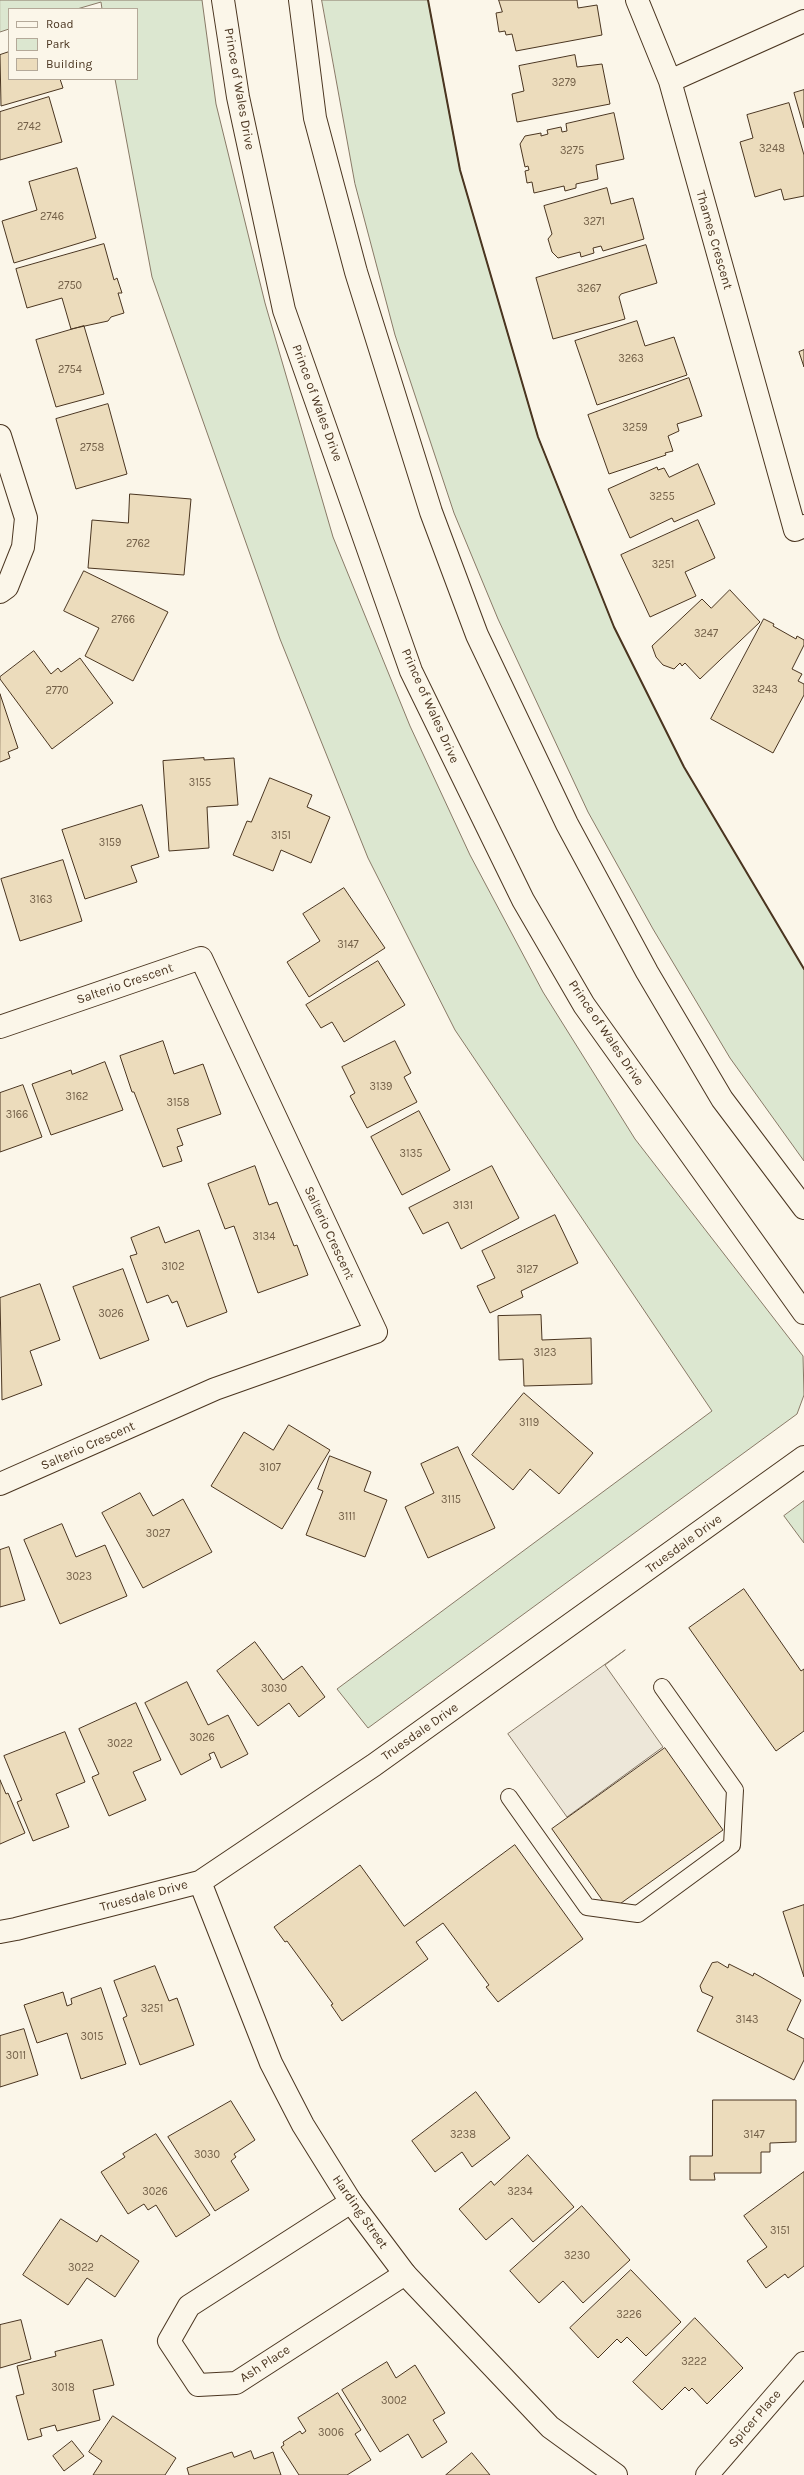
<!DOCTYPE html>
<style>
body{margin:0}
#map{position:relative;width:804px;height:2475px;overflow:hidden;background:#fbf6e9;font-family:Karla,sans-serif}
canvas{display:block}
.legend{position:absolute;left:8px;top:8px;width:130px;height:72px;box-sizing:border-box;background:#fbf6e9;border:1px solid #b4a999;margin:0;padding:5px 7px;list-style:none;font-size:12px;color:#4a3520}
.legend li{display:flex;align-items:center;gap:8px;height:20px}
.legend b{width:20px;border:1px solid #b4a999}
</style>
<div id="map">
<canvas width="804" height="2475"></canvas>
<ul class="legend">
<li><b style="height:5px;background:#fbf6e9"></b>Road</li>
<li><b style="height:11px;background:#dce7d0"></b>Park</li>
<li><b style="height:11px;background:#ecdcbc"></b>Building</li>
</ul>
</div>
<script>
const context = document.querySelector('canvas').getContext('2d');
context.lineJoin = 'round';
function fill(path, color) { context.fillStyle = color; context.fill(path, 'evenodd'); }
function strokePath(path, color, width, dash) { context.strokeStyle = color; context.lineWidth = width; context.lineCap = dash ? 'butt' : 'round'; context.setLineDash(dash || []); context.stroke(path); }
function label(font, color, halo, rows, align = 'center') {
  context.font = font + ' Karla,sans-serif'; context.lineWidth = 3; context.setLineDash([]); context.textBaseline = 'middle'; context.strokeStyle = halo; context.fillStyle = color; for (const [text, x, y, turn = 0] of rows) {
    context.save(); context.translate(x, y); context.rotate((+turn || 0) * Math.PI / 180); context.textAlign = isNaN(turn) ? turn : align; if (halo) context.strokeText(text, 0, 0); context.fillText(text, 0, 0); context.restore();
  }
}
const green = new Path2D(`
 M0,0H202L216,104L265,303L333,537L410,726L470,855L543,992L635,1139L803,1356L804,1395L797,1414L368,1728L337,1689L712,1411L455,1030L368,858L280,639L152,277L115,79H137V9H102L101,2L77,9H9V29L0,32Z
 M322,0H428L460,170L538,437L614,627L684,767L804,969V1161L730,1058L653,929L588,812L498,619L454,513L395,335L355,184Z
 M804,1501V1543L784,1516Z`);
fill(green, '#dce7d0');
strokePath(green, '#887966', 1);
const parking = new Path2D(`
 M625,1650L605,1665L663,1747L567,1817L508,1734Z`);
fill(parking, '#ede7d9');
strokePath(parking, '#887966', 1);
const building = new Path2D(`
 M499,0H577L578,8L597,5L602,35L516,51L512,34L506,35L505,31L499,32L496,13L502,12Z
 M9,52V79H60L63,88L1,106L0,55Z
 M575,55L577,67L602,64L610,104L517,122L512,94L524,91L519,66Z
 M804,90V128L794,93Z
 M49,97L62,142L0,160V112Z
 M789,103L804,155V196L784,200L781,189L755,197L740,142L753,138L747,115Z
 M614,113L624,159L596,165L598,179L576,184V188L565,191L564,186L534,193L532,182L527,183L525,171L529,170L528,166L525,167L520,144L525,136L541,133V136L548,134L547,130L561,127L562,132L567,131L566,124Z
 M77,168L96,238L14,263L2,221L37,210L29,182Z
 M607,188L611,204L633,198L644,239L603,251L601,246L593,248L594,253L581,257L580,252L558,258L552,252L548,239L552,234L544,206Z
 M104,244L114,280L117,278L122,293H118L124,313L111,317L108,321L71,329L62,298L27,308L16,269Z
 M646,245L657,283L621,294L619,297L625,319L553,339L536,278Z
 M637,321L645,346L674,337L687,375L597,405L575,341Z
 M84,326L104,394L56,407L36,340Z
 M804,350V367L799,352Z
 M689,378L702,416L677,424L679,431L668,436L673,451L665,453L666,455L609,474L588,415Z
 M108,404L127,474L76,489L56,419Z
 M698,464L715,504L674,522L672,518L630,538L608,489L657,467L658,470L664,468L669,477Z
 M130,494L191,499L184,575L88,568L92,520L128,523Z
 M698,520L715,558L685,572L696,596L650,617L621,555Z
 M84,571L168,612L133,681L85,656L99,628L64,611Z
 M730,590L760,622L700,679L685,663L682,666L680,663L674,669L663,665L656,657L652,646L702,599L711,608Z
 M764,619L774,624L773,626L796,639L797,636L804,640V645L792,669L802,674L798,681L804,684V695L773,753L711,719Z
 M34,651L51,674L58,668L61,672L80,658L113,703L52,749L0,679V677Z
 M0,694L18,748L8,752L10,758L0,762Z
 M204,758V760L234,758L238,805L207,807L209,848L169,851L163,761Z
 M270,778L312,795L307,807L330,817L311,863L281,850L273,871L233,855L247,821L251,822Z
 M142,805L159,857L131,866L137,882L85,899L62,830Z
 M63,860L82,921L20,941L1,879Z
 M344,888L385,948L309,997L287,962L320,941L303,914Z
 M378,961L405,1005L344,1042L332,1022L321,1028L306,1005Z
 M163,1041L174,1074L203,1064L221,1114L177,1129L183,1145L177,1147L182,1161L163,1167L134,1092H132L120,1056Z
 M395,1041L411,1073L404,1077L417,1102L367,1128L350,1096L355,1093L342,1067Z
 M105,1062L123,1110L51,1135L32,1084L71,1070L72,1074Z
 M23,1085L42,1137L0,1152V1093Z
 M419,1111L450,1170L402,1195L371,1137Z
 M255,1166L269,1205L277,1202L294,1246L297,1245L308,1275L258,1293L234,1226L225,1229L208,1184Z
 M492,1166L519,1218L461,1249L448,1222L423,1234L409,1208Z
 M555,1215L578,1263L521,1291L523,1297L490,1313L477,1286L495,1278L482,1251Z
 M159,1227L165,1243L199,1230L227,1312L187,1327L177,1301L172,1303L168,1295L147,1303L130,1256L137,1254L131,1238Z
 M123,1269L149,1340L100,1359L73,1287Z
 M40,1284L60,1340L30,1351L42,1385L2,1400L0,1298Z
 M541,1315L542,1340L591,1338L592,1384L524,1386L523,1359L499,1360L498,1316Z
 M524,1393L593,1453L559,1494L530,1469L513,1490L472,1455Z
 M289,1425L330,1450L282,1529L211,1486L244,1432L273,1450Z
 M458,1447L495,1528L428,1558L405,1507L434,1493L421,1464Z
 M330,1456L371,1472L364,1491L387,1500L365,1557L306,1535L323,1491L318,1489Z
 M140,1493L153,1516L183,1499L212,1552L143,1588L102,1513Z
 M62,1524L76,1557L105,1545L127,1596L60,1624L24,1540Z
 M9,1547L25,1600L0,1607V1550Z
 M744,1589L801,1671L804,1669V1731L776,1751L689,1628Z
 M255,1642L283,1680L302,1666L325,1697L299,1717L289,1703L258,1726L217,1671Z
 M187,1682L208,1725L228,1715L248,1754L221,1768L214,1752L209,1754L211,1759L181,1775L145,1703Z
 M136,1703L161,1760L133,1772L146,1800L109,1816L92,1777L99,1774L79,1729Z
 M65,1732L85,1782L56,1794L69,1827L33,1841L17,1802L22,1800L4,1756Z
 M665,1748L723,1830L610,1911L552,1829Z
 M0,1780L6,1794L8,1793L25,1833L0,1844Z
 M515,1845L583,1939L498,2002L486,1987L489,1985L443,1923L416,1942L428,1959L342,2021L331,2005L333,2004L287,1941L285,1942L274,1927L360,1865L404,1926Z
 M804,1905V1977L783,1912Z
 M718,1962L728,1968L729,1964L753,1976L754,1973L801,2000L787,2030L804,2039V2060L794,2080L697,2031L713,1997L702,1992L700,1986L712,1963Z
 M155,1966L169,2001L177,1998L194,2045L140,2065L123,2018L127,2016L114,1981Z
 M101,1988L126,2064L81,2079L67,2033L37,2043L24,2005L63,1992L67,2006L72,2004L71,1999Z
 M24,2029L38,2075L0,2087V2036Z
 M476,2092L510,2138L472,2167L462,2152L435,2172L412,2141Z
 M713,2100H796V2142L770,2143V2152H761V2173H714L715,2180H690V2156H712Z
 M231,2101L255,2140L234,2154L236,2157L231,2161L249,2190L215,2211L168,2137Z
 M156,2134L210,2215L176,2237L156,2205L148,2210L144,2204L128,2214L101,2172L125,2157L123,2154Z
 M528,2155L574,2207L533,2242L512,2218L486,2240L459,2209L491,2181L494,2185Z
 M804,2172V2266L788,2278L785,2274L766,2288L747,2261L767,2247L744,2216Z
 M582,2206L630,2260L583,2303L563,2281L539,2303L510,2271Z
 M61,2219L97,2242L101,2235L139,2261L115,2297L87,2278L68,2305L23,2275Z
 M631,2270L681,2322L646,2356L627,2337L621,2343L617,2339L598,2358L570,2328Z
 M695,2318L743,2368L707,2404L692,2388L689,2391L685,2387L662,2410L633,2382Z
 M21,2320L31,2359L0,2368V2325Z
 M102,2340L114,2385L93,2390L100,2420L57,2431L55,2425L40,2429L42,2436L28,2440L16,2396L24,2394L17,2366L56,2356L55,2352Z
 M387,2362L396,2378L415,2365L445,2413L433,2420L447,2442L422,2458L408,2434L380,2452L342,2390Z
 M338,2393L361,2430L355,2434L371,2460L347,2475H299L281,2447L284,2445L283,2442L300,2431L302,2434L306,2431L298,2418Z
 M113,2416L176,2458L165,2475H93L102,2461L89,2452Z
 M72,2441L84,2456L64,2471L53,2456Z
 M251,2451L254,2459L273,2452L281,2475H189L187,2468L232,2452L234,2457Z
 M472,2453L490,2475H446Z`);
fill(building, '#ecdcbc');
strokePath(building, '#4a3520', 1);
const lane = new Path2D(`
 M509,1797L587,1907L638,1914L732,1845L735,1790L662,1687`);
const street = new Path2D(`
 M637,0L670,81
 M804,21L670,81L795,530L804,526
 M0,436L26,518L23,547L7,587L0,592
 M0,1027L201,958L376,1332L215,1389L0,1484
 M351,2202L189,2306L169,2341L198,2385L236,2383L405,2274
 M707,2475L804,2363`);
const secondary = new Path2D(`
 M223,0L238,97L284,310L411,671L523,900L584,1005L804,1313
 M300,0L315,118L356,272L431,512L477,635L567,824L647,972L722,1099L804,1208
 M200,1882L271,2063L303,2125L351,2202L405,2274L550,2427L616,2475
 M0,1932L16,1929L200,1882L374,1765L804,1457`);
strokePath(lane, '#4a3520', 18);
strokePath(street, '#4a3520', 24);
strokePath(secondary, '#4a3520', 24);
strokePath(lane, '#fbf6e9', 16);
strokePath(street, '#fbf6e9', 22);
strokePath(secondary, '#fbf6e9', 22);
strokePath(new Path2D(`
 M428,0L460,170L538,437L614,627L684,767L804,969`), '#4a3520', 2);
label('11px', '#725f47', null, [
 ["3279",564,83],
 ["2742",29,127],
 ["3248",772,149],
 ["3275",572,151],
 ["2746",52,217],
 ["3271",594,222],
 ["2750",70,286],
 ["3267",589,289],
 ["3263",631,359],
 ["2754",70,370],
 ["3259",635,428],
 ["2758",92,448],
 ["3255",662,497],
 ["2762",138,544],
 ["3251",663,565],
 ["2766",123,620],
 ["3247",706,634],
 ["3243",765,690],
 ["2770",57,691],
 ["3155",200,783],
 ["3151",281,836],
 ["3159",110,843],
 ["3163",41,900],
 ["3147",348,945],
 ["3139",381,1087],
 ["3162",77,1097],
 ["3158",178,1103],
 ["3166",17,1115],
 ["3135",411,1154],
 ["3131",463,1206],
 ["3134",264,1237],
 ["3102",173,1267],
 ["3127",527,1270],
 ["3026",111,1314],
 ["3123",545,1353],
 ["3119",529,1423],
 ["3107",270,1468],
 ["3115",451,1500],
 ["3111",347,1517],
 ["3027",158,1534],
 ["3023",79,1577],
 ["3030",274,1689],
 ["3026",202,1738],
 ["3022",120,1744],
 ["3251",152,2009],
 ["3143",747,2020],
 ["3015",92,2037],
 ["3011",16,2056],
 ["3238",463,2135],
 ["3147",754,2135],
 ["3030",207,2155],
 ["3026",155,2192],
 ["3234",520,2192],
 ["3151",780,2231],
 ["3230",577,2256],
 ["3022",81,2268],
 ["3226",629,2315],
 ["3222",694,2362],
 ["3018",63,2388],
 ["3002",394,2401],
 ["3006",331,2433]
]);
label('13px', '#4a3520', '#fbf6e9', [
 ["Prince of Wales Drive",239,89,80],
 ["Thames Crescent",714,240,74],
 ["Prince of Wales Drive",317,403,70],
 ["Prince of Wales Drive",430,706,66],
 ["Salterio Crescent",125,984,-19],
 ["Prince of Wales Drive",606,1033,56],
 ["Salterio Crescent",329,1233,65],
 ["Salterio Crescent",88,1446,-24],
 ["Truesdale Drive",684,1544,-36],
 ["Truesdale Drive",420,1732,-35],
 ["Truesdale Drive",144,1896,-15],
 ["Harding Street",360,2212,55],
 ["Ash Place",265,2364,-33],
 ["Spicer Place",755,2419,-49]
]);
</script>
